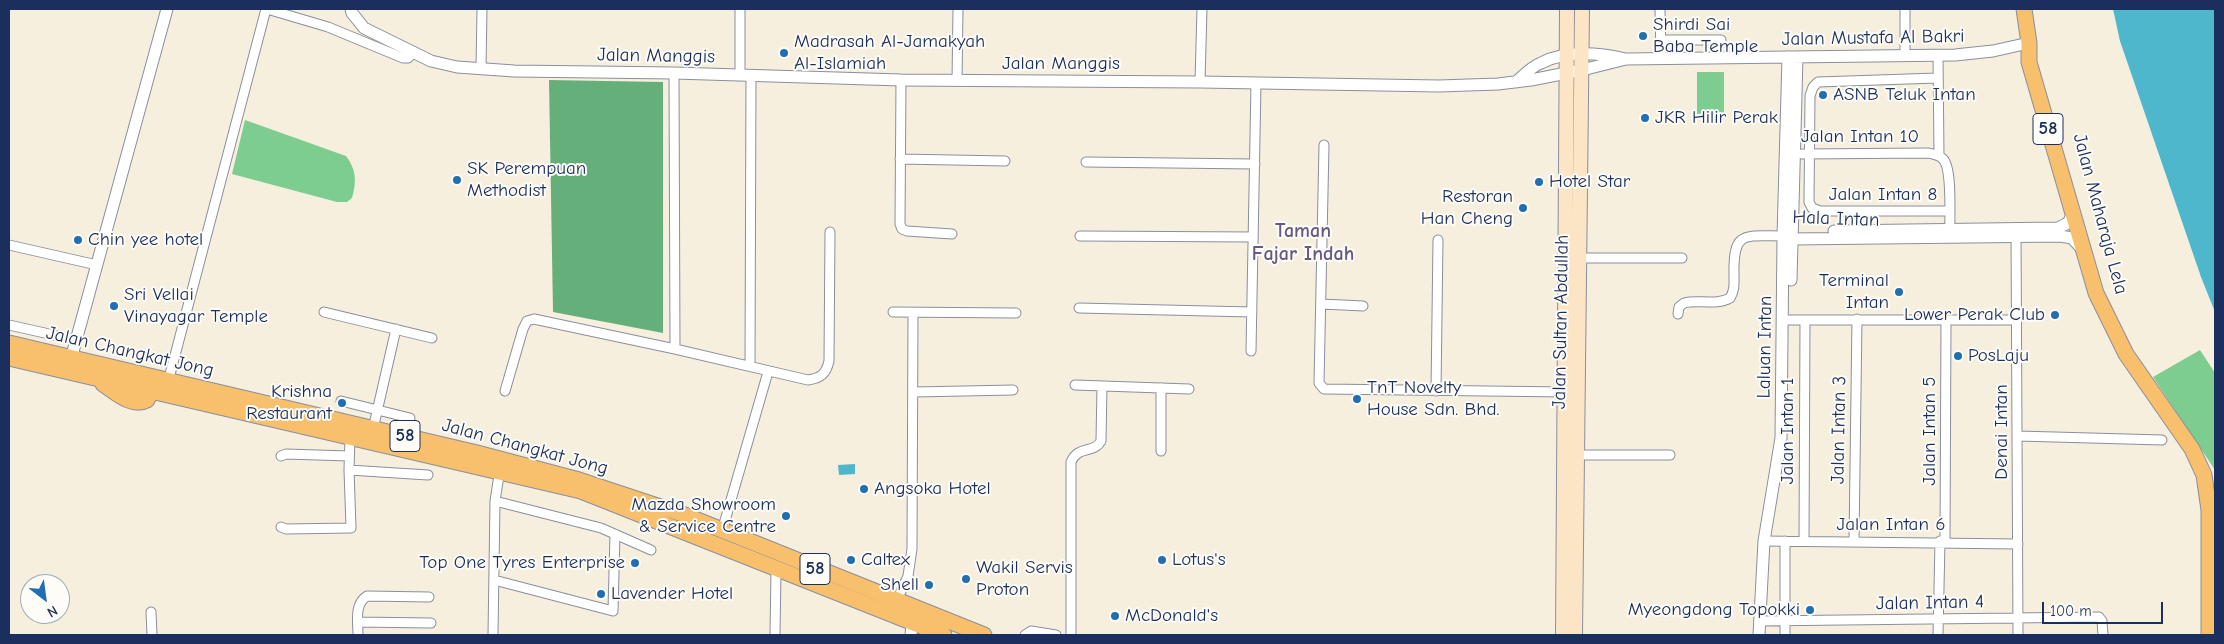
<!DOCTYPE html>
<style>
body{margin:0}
#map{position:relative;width:2224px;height:644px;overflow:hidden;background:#f7efde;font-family:"Comic Neue",sans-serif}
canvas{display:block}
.frame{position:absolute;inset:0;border:10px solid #1b2f5e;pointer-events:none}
.north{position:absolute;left:20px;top:574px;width:50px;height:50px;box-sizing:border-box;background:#fdfcf7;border:1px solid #a3aaba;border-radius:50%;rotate:150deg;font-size:14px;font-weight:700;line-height:20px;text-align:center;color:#1b2f5e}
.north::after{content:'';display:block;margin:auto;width:18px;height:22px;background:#1f6fb2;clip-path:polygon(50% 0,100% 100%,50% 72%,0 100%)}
.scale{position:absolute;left:2042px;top:602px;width:121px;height:22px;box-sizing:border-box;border:2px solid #1b2f5e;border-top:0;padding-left:6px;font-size:15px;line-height:18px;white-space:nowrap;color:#1b2f5e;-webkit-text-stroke:4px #fdfcf7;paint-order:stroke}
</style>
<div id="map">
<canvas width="2224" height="644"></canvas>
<div class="frame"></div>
<div class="north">N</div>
<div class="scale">100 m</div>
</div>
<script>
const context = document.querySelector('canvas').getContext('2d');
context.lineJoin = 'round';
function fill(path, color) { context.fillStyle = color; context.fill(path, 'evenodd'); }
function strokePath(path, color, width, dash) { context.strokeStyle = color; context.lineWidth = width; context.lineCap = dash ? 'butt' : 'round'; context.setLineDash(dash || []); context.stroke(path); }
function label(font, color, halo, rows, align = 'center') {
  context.font = font + ' "Comic Neue",sans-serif'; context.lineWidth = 4; context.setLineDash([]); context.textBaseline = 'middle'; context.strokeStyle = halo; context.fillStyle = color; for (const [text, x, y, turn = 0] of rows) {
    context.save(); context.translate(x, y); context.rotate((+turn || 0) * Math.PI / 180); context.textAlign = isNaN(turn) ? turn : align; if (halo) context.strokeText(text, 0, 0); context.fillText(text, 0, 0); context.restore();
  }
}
fill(new Path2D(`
 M1697,72H1724V113L1697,114Z
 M245,120L346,156C356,169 357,181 352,198L347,202H337L232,174Z
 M2200,350L2215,373V470L2153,377Z`), '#7ccd8f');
fill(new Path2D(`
 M549,80L663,82V333L553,312Z`), '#65b07a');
fill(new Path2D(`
 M2113,9H2215V312L2201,277L2120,41Z
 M855,464V474L839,475L838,465Z`), '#4eb7cb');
const minor = new Path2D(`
 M267,9L328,27L403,58H408L413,53
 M1660,9L1661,58
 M1905,9V56
 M1661,40H1721
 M1938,55L1939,156
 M481,69L482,9
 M674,73L675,349
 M740,75V9
 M1937,78L1818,82L1813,87L1810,96L1809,202L1812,208L1820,211H1949
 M901,80L900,224L902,229L907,231L952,234
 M957,81L958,9
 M1200,82L1202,9
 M1324,145L1319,383L1324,389L1568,392
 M1802,154L1928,153C1933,154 1939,155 1943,159C1953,169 1949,219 1950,235
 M900,159L1005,161
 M1086,162L1255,164
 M2016,231L2018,635
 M1080,236L1253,237
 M9,245L97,265
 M1581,258H1682
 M1321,304L1363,306
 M1079,308L1252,312
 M324,312L432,338
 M893,312L1016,313
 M1678,314L1679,307L1684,303C1699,299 1716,306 1730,298C1735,290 1734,283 1734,275C1733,230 1744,236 1783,236
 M1783,320H2017
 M9,325L76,340
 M1251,351L1256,83
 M750,366L751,75
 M168,382L266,9
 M1075,385L1189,389
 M505,391L523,329L527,321L534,319L675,349L808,380C821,378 826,374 829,361L830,232
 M1436,391L1438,240
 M914,392L1013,390
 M341,401L410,418
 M373,429L396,329
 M2018,436L2162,440
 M1161,451V388
 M1577,455H1670
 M281,456L286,454L349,456
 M349,470L428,475
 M495,501L601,528L651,550
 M281,527L286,529L351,528L349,470L350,437
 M722,531L768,372
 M1764,541L2018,544
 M1804,541L1805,320
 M1854,541L1857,319
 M1945,542L1946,320
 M494,580L613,611L615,534
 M897,600L908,576L912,549L913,313
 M151,612L152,635
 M1759,621L2099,617L2102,621L2103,635
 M358,622L431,623
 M358,635C358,622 354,604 367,596L429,597
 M493,635L495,501L500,469
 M775,635L776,570
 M1025,635L1031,631L1056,635
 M1071,635V462C1078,445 1094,454 1101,441L1102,386
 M1785,635V541
 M1938,635L1940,541`);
const tertiary = new Path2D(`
 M351,9L352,13L364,28L431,61L457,67L514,71L674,73L901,80L1200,82L1439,86L1498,84L1531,80L1582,70L1626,59
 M1516,82C1524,75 1531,67 1541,63C1566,50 1599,53 1626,59L1955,55L1993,51L2029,43
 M1834,231L2058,228L2068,223L2073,214
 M1785,236L1791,239L2060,236L2072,238L2083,250
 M1791,280L1797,57
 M71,359L167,9
 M911,635L912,623
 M1759,635L1764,541L1781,438L1783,236L1788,57`);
const secondary = new Path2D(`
 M1563,635L1567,9
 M1575,635L1582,9`);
const trunk = new Path2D(`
 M2024,9L2029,43V62L2096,293L2126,354L2192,449L2204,475L2209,510V635
 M9,343L477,453L579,480L682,514L984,635
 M9,358L581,491L944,635
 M103,384C115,392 132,408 147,400C150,395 151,390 147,385`);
strokePath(minor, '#898f9e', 11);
strokePath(tertiary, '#898f9e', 13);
strokePath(secondary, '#898f9e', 16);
strokePath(trunk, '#898f9e', 17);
strokePath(minor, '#fff', 9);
strokePath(tertiary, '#fff', 11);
strokePath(secondary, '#fce5c4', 14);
strokePath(trunk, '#f8bf6c', 15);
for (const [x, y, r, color] of [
 [1643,36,5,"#1f6fb2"],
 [784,53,5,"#1f6fb2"],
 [1823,95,5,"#1f6fb2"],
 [1645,118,5,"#1f6fb2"],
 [457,180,5,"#1f6fb2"],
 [1539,182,5,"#1f6fb2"],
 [1523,208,5,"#1f6fb2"],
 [78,240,5,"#1f6fb2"],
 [1899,292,5,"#1f6fb2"],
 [114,306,5,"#1f6fb2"],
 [2055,315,5,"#1f6fb2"],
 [1958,356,5,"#1f6fb2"],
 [1357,399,5,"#1f6fb2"],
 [342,403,5,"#1f6fb2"],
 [864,489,5,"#1f6fb2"],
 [786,516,5,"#1f6fb2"],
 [851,560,5,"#1f6fb2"],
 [1162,560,5,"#1f6fb2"],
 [635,563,5,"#1f6fb2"],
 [966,579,5,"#1f6fb2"],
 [929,585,5,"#1f6fb2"],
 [601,594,5,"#1f6fb2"],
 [1810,610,5,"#1f6fb2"],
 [1115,616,5,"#1f6fb2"]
]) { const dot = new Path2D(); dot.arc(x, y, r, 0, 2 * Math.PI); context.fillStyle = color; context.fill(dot); strokePath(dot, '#fdfcf7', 2); }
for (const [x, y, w] of [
 [2048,129,30],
 [405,436,30],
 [815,569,30]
]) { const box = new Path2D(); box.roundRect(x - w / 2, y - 15.5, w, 31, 4); context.fillStyle = '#fdfcf7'; context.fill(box); strokePath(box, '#1b2f5e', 1); }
label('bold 18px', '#1b2f5e', null, [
 ["58",2048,129],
 ["58",405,436],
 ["58",815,569]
]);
label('19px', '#1b2f5e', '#fdfcf7', [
 ["Shirdi Sai",1653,25],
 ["Baba Temple",1653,47],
 ["Madrasah Al-Jamakyah",794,42],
 ["Al-Islamiah",794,64],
 ["ASNB Teluk Intan",1833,95],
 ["JKR Hilir Perak",1655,118],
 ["SK Perempuan",467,169],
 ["Methodist",467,191],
 ["Hotel Star",1549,182],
 ["Restoran",1513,197,"right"],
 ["Han Cheng",1513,219,"right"],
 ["Chin yee hotel",88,240],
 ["Terminal",1889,281,"right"],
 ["Intan",1889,303,"right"],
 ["Sri Vellai",124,295],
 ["Vinayagar Temple",124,317],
 ["Lower Perak Club",2045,315,"right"],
 ["PosLaju",1968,356],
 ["TnT Novelty",1367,388],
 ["House Sdn. Bhd.",1367,410],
 ["Krishna",332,392,"right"],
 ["Restaurant",332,414,"right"],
 ["Angsoka Hotel",874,489],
 ["Mazda Showroom",776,505,"right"],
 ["& Service Centre",776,527,"right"],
 ["Caltex",861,560],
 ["Lotus's",1172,560],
 ["Top One Tyres Enterprise",625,563,"right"],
 ["Wakil Servis",976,568],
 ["Proton",976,590],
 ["Shell",919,585,"right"],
 ["Lavender Hotel",611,594],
 ["Myeongdong Topokki",1800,610,"right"],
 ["McDonald's",1125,616]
], 'left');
label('19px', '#1b2f5e', '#fdfcf7', [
 ["Jalan Mustafa Al Bakri",1873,38,-1],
 ["Jalan Manggis",656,56,1],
 ["Jalan Manggis",1061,64],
 ["Jalan Intan 10",1860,137],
 ["Jalan Intan 8",1883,195],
 ["Jalan Maharaja Lela",2100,214,75],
 ["Hala Intan",1836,219,2],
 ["Jalan Sultan Abdullah",1561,322,-89],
 ["Laluan Intan",1765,347,-89],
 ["Jalan Changkat Jong",130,352,13],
 ["Jalan Intan 3",1839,430,-89],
 ["Jalan Intan 1",1788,431,-90],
 ["Jalan Intan 5",1930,431,-90],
 ["Denai Intan",2002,432,-90],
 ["Jalan Changkat Jong",525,447,15],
 ["Jalan Intan 6",1891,525],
 ["Jalan Intan 4",1930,603,-1]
]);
label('bold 20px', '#675983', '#fdfcf7', [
 ["Taman",1303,231],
 ["Fajar Indah",1303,254]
]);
</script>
